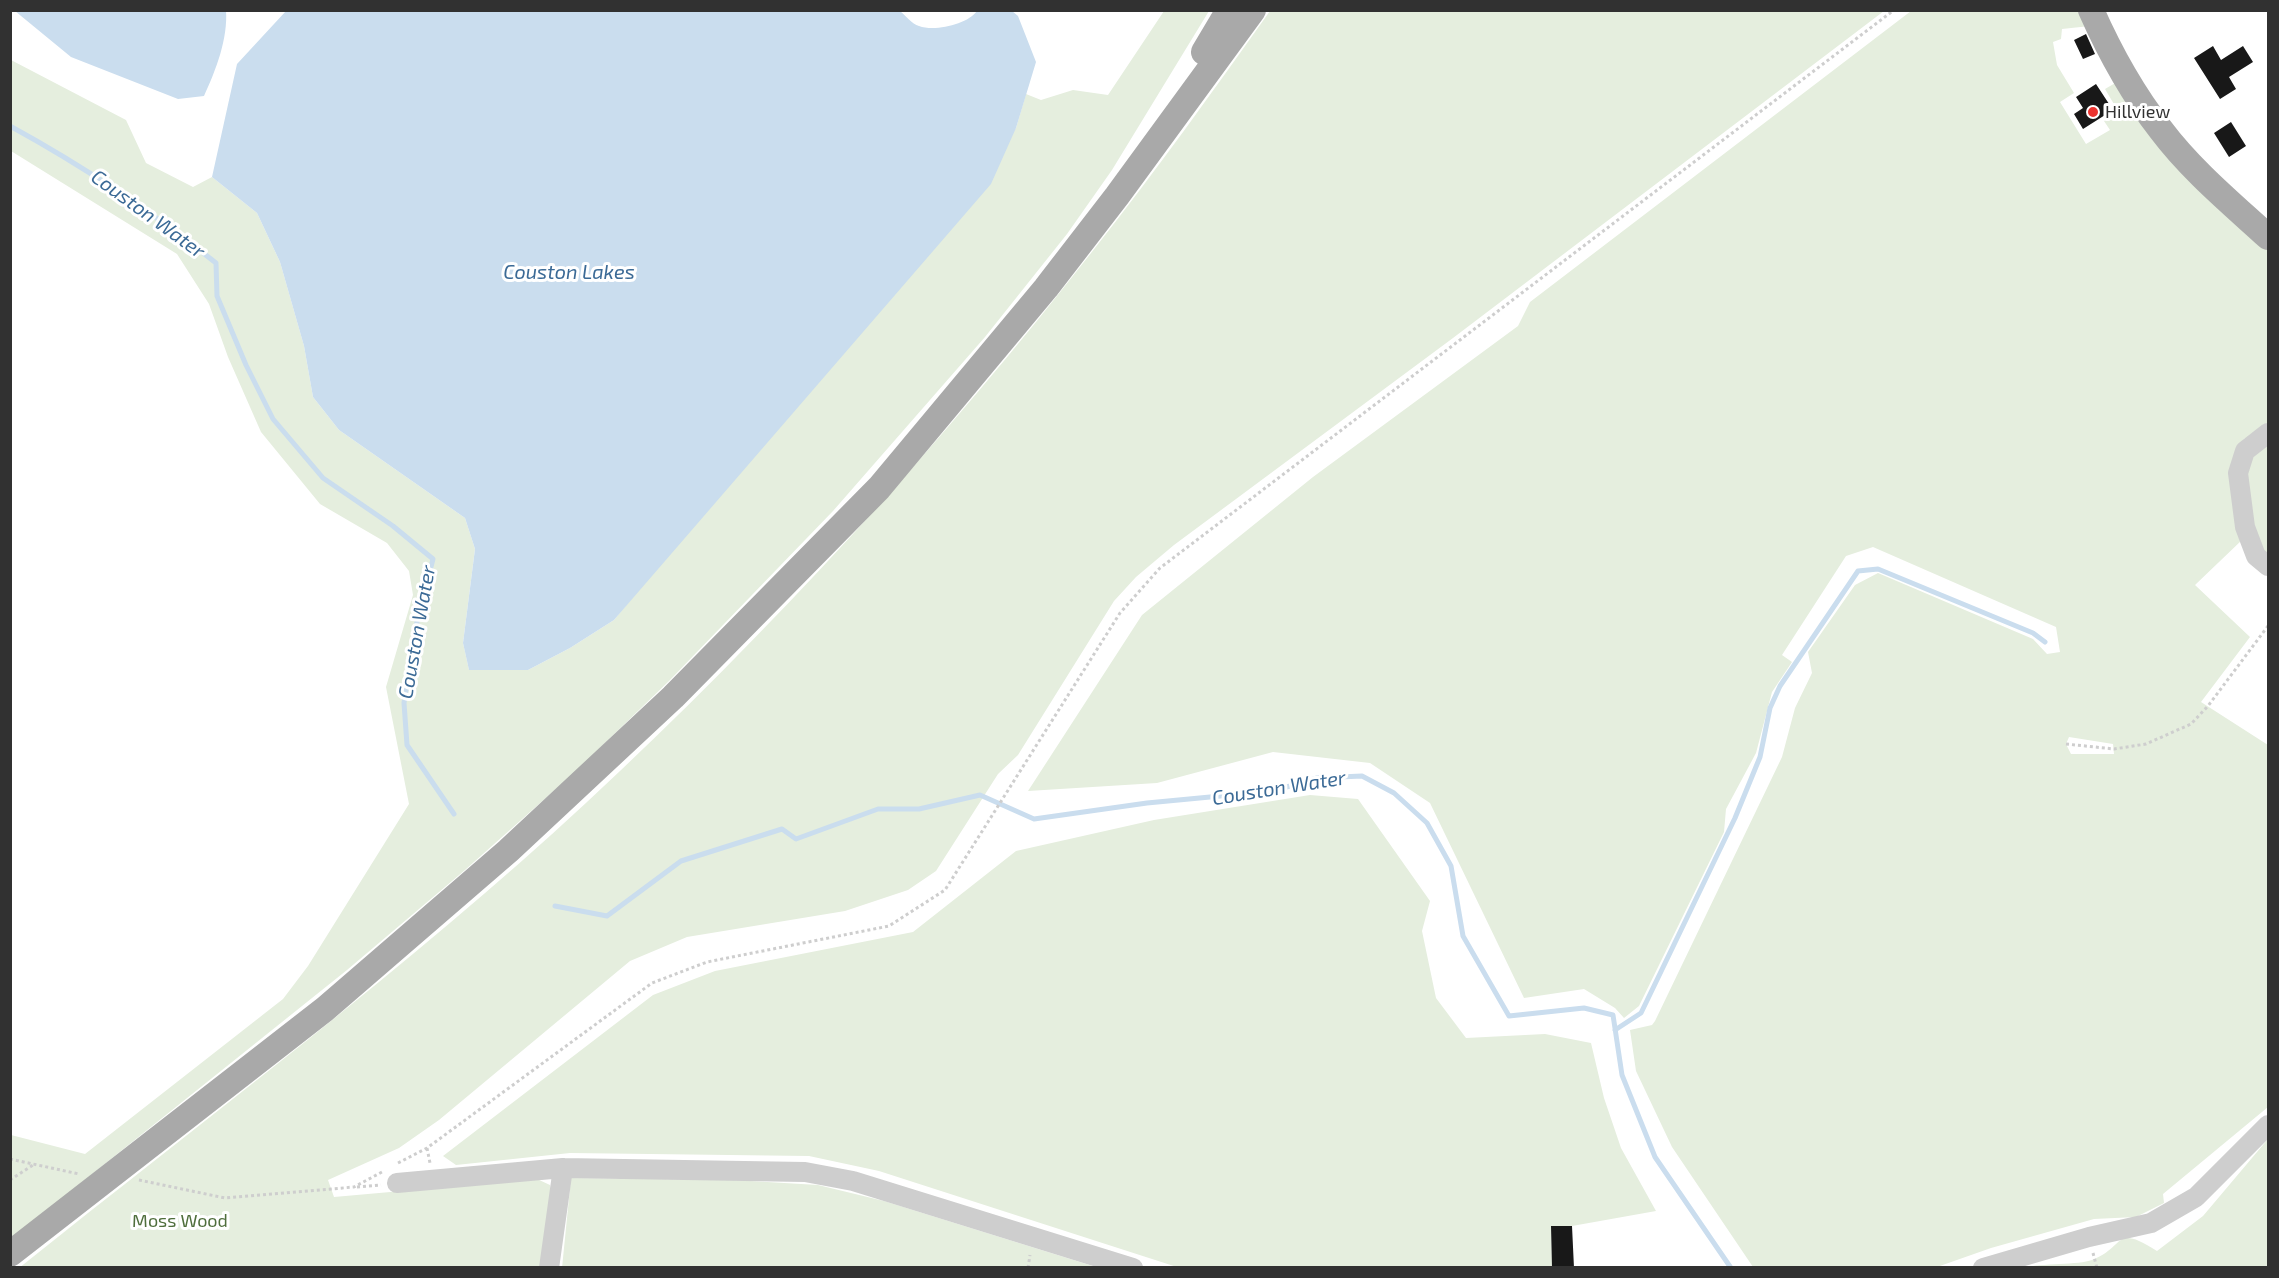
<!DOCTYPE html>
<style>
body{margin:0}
#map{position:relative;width:2279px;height:1278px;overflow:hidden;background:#fff;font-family:"Exo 2",sans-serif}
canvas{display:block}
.frame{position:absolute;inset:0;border:12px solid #313131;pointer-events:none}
</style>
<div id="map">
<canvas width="2279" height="1278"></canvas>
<div class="frame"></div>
</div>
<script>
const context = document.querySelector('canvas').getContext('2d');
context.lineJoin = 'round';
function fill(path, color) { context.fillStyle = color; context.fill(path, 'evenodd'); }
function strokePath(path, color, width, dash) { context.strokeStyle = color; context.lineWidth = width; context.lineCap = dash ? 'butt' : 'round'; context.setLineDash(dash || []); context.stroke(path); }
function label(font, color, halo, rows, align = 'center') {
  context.font = font + ' "Exo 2",sans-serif'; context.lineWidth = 6; context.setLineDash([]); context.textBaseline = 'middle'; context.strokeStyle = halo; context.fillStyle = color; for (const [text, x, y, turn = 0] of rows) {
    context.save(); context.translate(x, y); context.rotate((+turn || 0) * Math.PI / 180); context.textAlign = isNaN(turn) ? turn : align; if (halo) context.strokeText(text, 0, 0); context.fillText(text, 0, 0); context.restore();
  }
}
fill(new Path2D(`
 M1164,11H1209L1112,170L1067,234L985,337L833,511L669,681L576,771L465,870L347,970L11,1239V1135L85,1154L283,999L308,966L409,804L386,687L413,595L409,571L387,543L320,504L261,432L228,357L209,304L177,254L11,151V60L126,120L146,163L193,187L212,177L257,213L280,262L304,346L313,397L339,430L465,518L475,549L463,643L469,670H528L570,648L614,620L1016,128L1026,94L1041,100L1073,90L1108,95Z
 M1270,11H1884L1453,338L1174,545L1136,577L1114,601L1018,755L998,774L936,871L908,890L845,911L687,937L630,961L439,1120L399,1148L328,1180L334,1197L537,1179L550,1185L552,1197L543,1267L19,1268C210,1115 408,968 587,802C770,632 941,445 1095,248C1156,171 1213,91 1270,11Z
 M1911,11H2082L2090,26L2062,29L2061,39L2053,42L2057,65L2074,93L2060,102L2086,144L2110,130L2104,121L2118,111L2105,89L2117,82L2268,248V427L2244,439L2237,450L2242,540L2195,585L2250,637L2201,702L2268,745V1107L2163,1194L2164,1203L2136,1217L2094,1219L1991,1248L1937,1267H1753L1672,1147L1636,1071L1630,1030L1652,1025L1655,1021L1782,757L1795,708L1812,673L1808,652L1855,585L1878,573L2033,639L2047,654L2060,652L2056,627L1873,547L1846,556L1782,655L1792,662L1772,692L1756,753L1726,809L1724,832L1639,1006L1624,1018L1615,1008L1584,989L1524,998L1430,803L1370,763L1273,752L1157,783L1028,791L1142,615L1313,477L1518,326L1530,302ZM2069,737L2113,744L2114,754H2071L2066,744Z
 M2268,440V557L2251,534L2244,483L2252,453Z
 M1310,795L1358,799L1430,901L1422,931L1436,998L1466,1038L1545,1034L1591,1043L1604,1098L1621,1148L1656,1211L1572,1226H1551L1552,1267L1180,1268L879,1171L809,1156L570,1153L456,1165L443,1156L653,995L715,971L913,932L1016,851L1154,820Z
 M2268,1139V1267L2022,1268C2042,1263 2079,1265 2092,1260C2126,1247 2113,1223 2157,1251L2203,1216Z
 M571,1178L733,1180L818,1185L884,1201L1096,1267L562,1268Z`), '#e5eede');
fill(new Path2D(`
 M226,10C228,39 216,70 204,96L178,99L71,57L15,11Z
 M900,11C905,15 912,24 919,26C935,32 968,24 977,11H1012L1018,16L1036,62L1016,128L991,184L614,620L570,648L528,670H469L463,643L475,549L465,518L339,430L313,397L304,346L280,262L257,213L212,177L237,64L286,11Z`), '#caddee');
strokePath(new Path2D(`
 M10,126C83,166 151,211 216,263L217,296L246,365L273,419L323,478L393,526L433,559L416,626L404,703L407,745L454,814
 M555,906L607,916L681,861L782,829L796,839L878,809H919L980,795L1034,819L1147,803L1273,791L1317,778L1362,776L1394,793L1427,823L1451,866L1463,936L1509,1016L1584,1008L1613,1015L1622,1075L1655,1157L1731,1268
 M1615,1030L1641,1013L1735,818L1760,757L1770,708L1780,686L1858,571L1878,569L2033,633L2045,642`), '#caddee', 5);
fill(new Path2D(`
 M2086,34L2095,54L2083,59L2074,40Z
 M2213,46L2221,60L2243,46L2253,62L2229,77L2236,89L2220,99L2194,58Z
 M2096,84L2113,110L2083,129L2074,114L2083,108L2076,97Z
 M2231,122L2246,146L2229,157L2214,133Z
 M1551,1226H1572L1574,1268H1552Z`), '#181818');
strokePath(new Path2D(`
 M2066,744L2114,749L2146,744L2191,724L2208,706L2268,626
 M427,1148L430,1163
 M10,1159L79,1174
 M398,1163L427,1148L652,983L707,962L889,926L945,890L1120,613L1160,568L1894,10
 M10,1180L33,1165
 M139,1180L225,1198L354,1187L382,1172
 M357,1187L381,1185
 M2093,1253L2097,1268
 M1028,1268L1030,1255`), '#cecece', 3, [3, 3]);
strokePath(new Path2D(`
 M2268,433L2245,451L2238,473L2245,527L2256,556L2268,566
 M397,1183L563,1168L805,1172L853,1181L1133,1268
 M549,1268L563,1168
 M1983,1268L2089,1237L2151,1223L2196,1197L2268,1125`), '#cecece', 20);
strokePath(new Path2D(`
 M2091,10C2110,53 2132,93 2161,130C2191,170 2232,204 2268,237
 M1204,52L1229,10
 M10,1254L325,1009L508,851L673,697L879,488L1046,288L1117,196L1253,10`), '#a9a9a9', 26);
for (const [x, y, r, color] of [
 [2093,112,6,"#eb332f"]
]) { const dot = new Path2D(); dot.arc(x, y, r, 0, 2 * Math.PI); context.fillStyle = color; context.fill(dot); strokePath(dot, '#fff', 2); }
label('18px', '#313131', '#fff', [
 ["Hillview",2105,112]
], 'left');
label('18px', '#4f6e3c', '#fff', [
 ["Moss Wood",180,1221]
]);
label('italic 20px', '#3b6a96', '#fff', [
 ["Couston Water",148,214,36],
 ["Couston Lakes",569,272],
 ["Couston Water",417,632,-80],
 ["Couston Water",1279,788,-9]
]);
</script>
